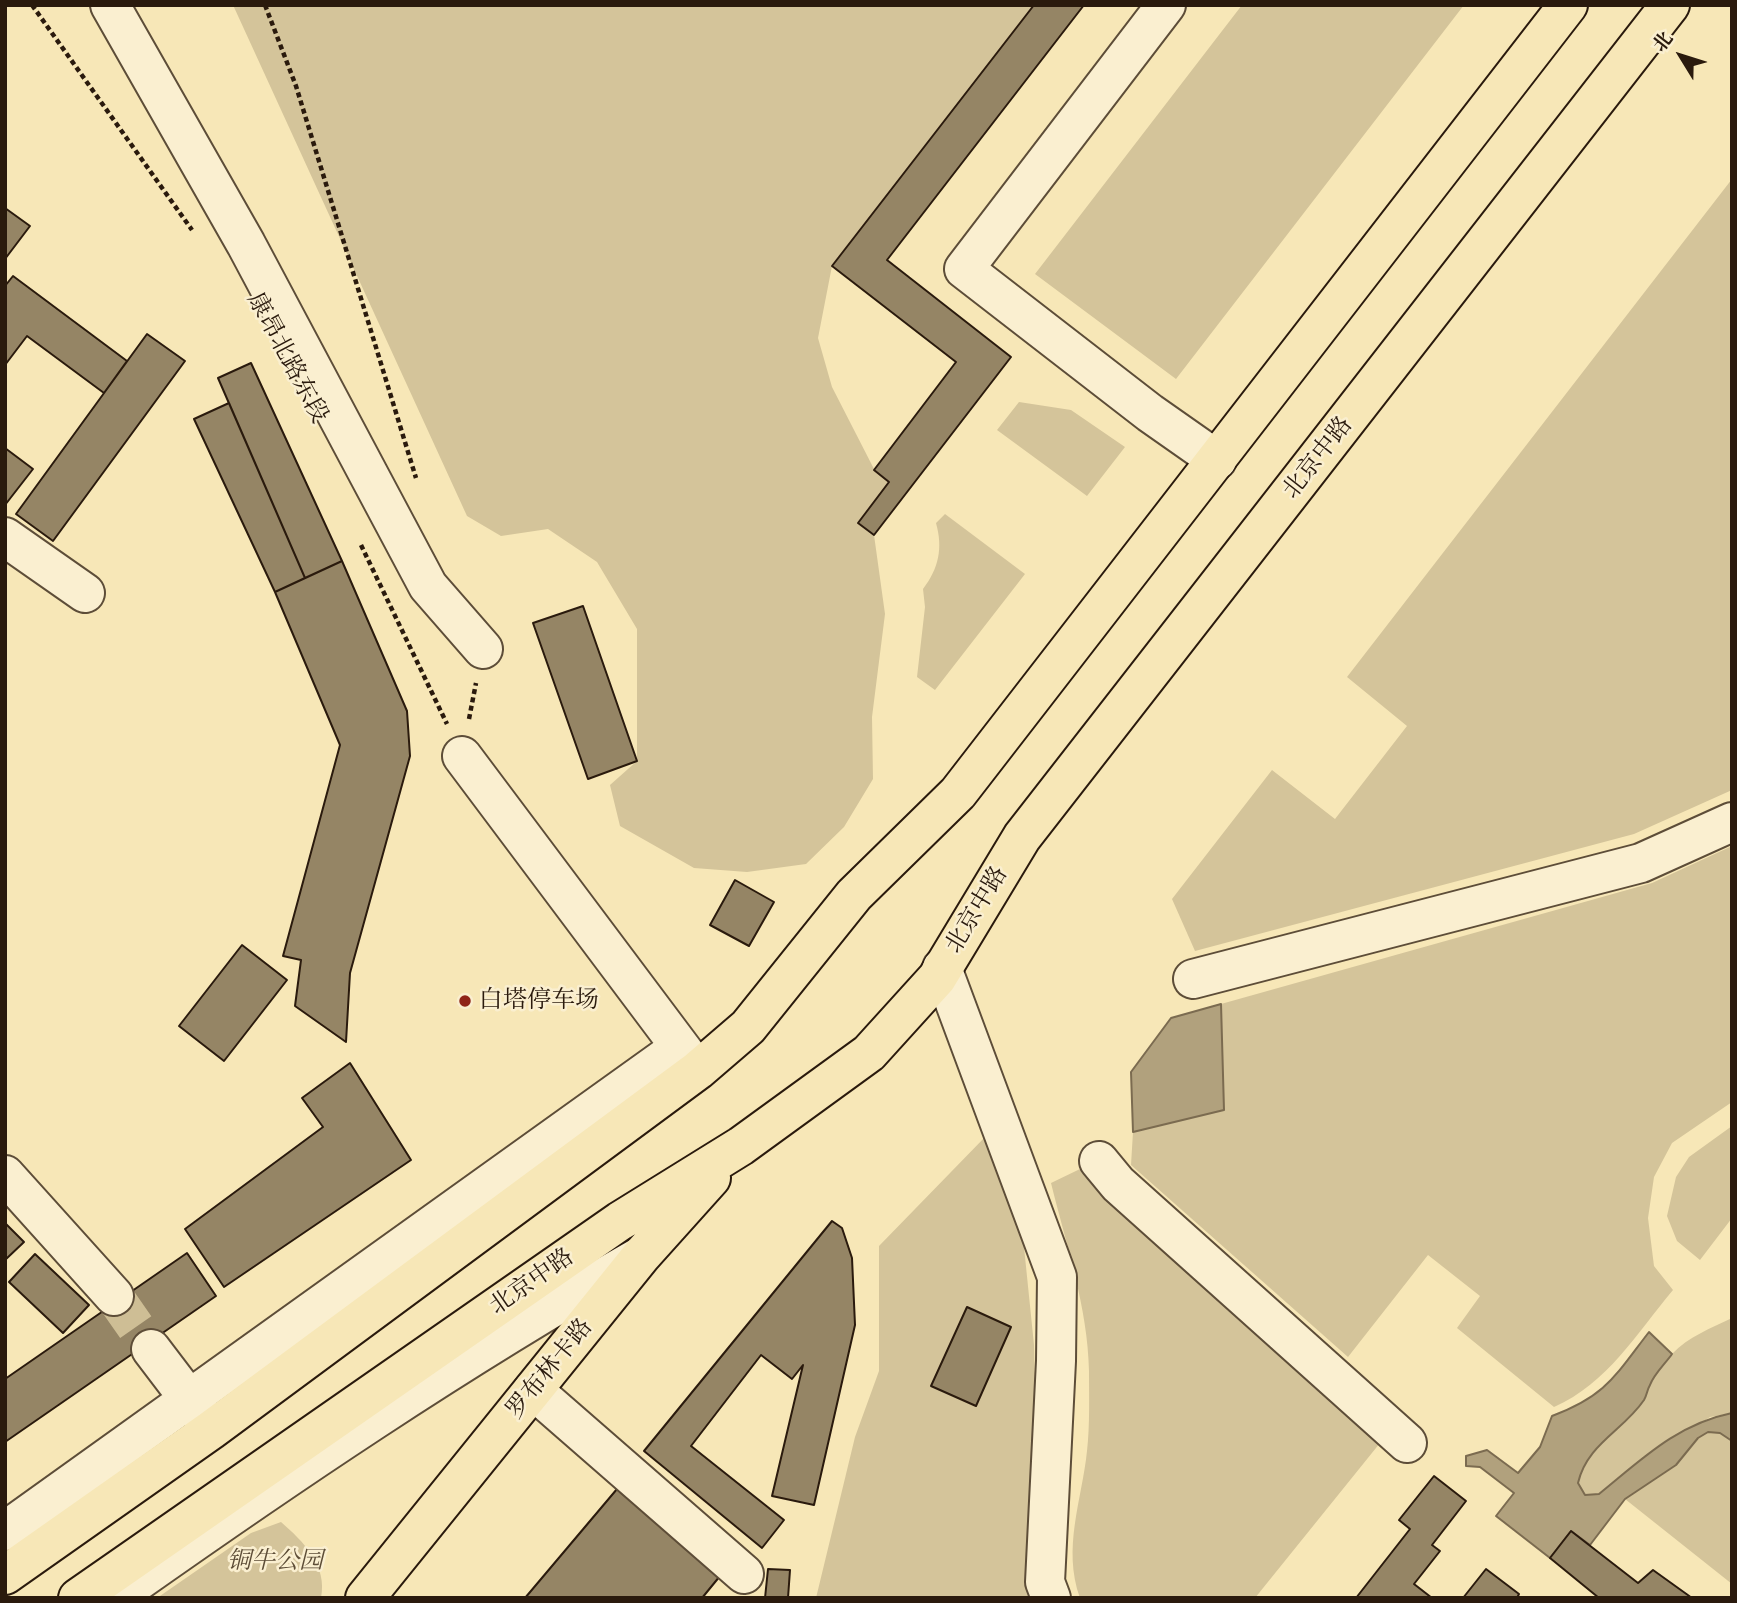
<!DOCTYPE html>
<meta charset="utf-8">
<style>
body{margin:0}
#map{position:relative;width:1737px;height:1603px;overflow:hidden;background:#f7e7b7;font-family:"Old Standard TT","Noto Serif SC",serif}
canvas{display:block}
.frame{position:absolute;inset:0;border:7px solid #2a1a0d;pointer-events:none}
.north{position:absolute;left:1646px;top:21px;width:70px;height:70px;-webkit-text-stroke:5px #faefd0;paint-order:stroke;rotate:308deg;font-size:19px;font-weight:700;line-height:28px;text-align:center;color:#2a1a0d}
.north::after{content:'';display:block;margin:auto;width:24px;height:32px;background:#2a1a0d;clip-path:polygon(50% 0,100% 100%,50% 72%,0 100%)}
</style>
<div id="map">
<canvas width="1737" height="1603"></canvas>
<div class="frame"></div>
<div class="north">北</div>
</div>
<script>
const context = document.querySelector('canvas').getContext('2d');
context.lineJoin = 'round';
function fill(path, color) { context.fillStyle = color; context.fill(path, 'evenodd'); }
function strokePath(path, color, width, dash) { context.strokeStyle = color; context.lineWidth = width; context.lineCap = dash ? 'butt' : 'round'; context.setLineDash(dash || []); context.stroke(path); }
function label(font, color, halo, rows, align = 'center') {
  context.font = font + ' "Old Standard TT","Noto Serif SC",serif'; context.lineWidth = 5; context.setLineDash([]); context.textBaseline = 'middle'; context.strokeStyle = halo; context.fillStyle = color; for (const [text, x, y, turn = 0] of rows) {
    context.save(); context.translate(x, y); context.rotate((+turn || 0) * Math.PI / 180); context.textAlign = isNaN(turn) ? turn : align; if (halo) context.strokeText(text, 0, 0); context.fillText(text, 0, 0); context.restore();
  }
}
fill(new Path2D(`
 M233,5H1034L832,266L818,338L832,387L874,469L889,482L874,535L885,614L872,717L873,779L844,827L806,864L747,872L694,868L620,826L610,785L637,761V629L597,562L548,529L501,536L467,516Z
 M1242,5H1464L1176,379L1035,274Z
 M1732,179V790L1634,834L1195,951L1172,899L1272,770L1335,819L1407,726L1347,677Z
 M1019,402L1071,410L1125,447L1087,496L997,430Z
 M945,514L1025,574L935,690L917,677L925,607L923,589C939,568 943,548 936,523Z
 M1732,846V1102L1672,1143L1654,1177L1648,1218L1654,1266L1673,1290C1636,1334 1608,1383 1554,1407L1457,1328L1480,1296L1428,1255L1348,1357L1131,1165L1133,1132L1224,1110L1221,1004L1652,883Z
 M1732,1126V1218L1700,1260L1677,1241L1667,1216L1676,1177L1689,1157Z
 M986,1136L1024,1247L1034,1345L1038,1500L1030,1598H816L855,1437L879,1371V1246Z
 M1080,1169L1380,1443L1255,1598H1080C1062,1548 1082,1500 1087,1451C1090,1425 1089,1397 1089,1371C1088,1308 1066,1244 1051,1183Z
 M1732,1318V1413L1710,1417L1599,1494L1585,1495L1578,1483C1587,1445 1623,1431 1644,1400C1647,1395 1647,1390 1649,1385C1654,1375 1664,1362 1672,1354C1688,1337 1711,1328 1732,1318Z
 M1708,1432L1720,1433L1732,1441V1584L1625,1499L1676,1465L1697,1438Z
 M281,1522C303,1541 328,1566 321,1598H157L251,1533Z`), '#d4c49a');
const water = new Path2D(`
 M1221,1004L1224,1110L1133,1132L1131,1072L1171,1018Z
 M1649,1332L1672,1354C1665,1364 1654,1374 1650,1385C1647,1390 1647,1395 1644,1400C1623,1431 1587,1444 1578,1483L1585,1495L1599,1494C1641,1460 1677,1424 1732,1413V1441L1720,1433L1708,1432L1698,1438L1676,1465L1625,1499L1590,1545L1571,1531L1550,1558L1496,1516L1514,1493L1480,1467L1466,1466V1456L1487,1450L1518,1473L1540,1447L1552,1416C1606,1396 1615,1376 1649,1332Z`);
fill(water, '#b1a17d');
strokePath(water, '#7b6b50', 2);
const building = new Path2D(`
 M1034,5H1084L887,260L1011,357L874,535L858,523L889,482L874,470L956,362L832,266Z
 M5,208L30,226L5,259Z
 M13,276L127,361L104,393L27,336L5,365V286Z
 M147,334L185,361L53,541L16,514Z
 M251,363L342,561L305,578L218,378Z
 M229,403L305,578L275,592L194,419Z
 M5,448L33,469L5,505Z
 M342,561L407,711L410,756L350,973L346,1042L295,1006L301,960L283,956L340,745L275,592Z
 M583,606L637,761L588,779L533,623Z
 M735,880L774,902L749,946L710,925Z
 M242,945L287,980L224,1061L179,1026Z
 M350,1063L411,1160L224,1287L185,1229L323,1127L302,1098Z
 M832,1221L842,1228L852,1258L855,1325L814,1505L772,1496L803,1365L792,1379L761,1355L691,1446L784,1520L762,1548L644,1451Z
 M5,1223L24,1242L5,1260Z
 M187,1253L216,1296L5,1442V1379Z
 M35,1254L89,1305L63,1333L9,1282Z
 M967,1307L1011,1327L976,1406L931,1386Z
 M1434,1476L1466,1501L1432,1545L1440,1551L1414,1584L1432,1598H1356L1410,1529L1399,1520Z
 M617,1489L720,1576L702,1598H525Z
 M1571,1531L1638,1583L1653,1570L1692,1598H1599L1550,1558Z
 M768,1569L790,1570L788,1598H765Z
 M1486,1569L1519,1594L1517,1598H1463Z`);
fill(building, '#958565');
strokePath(building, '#2a1a0d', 2);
strokePath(new Path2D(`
 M114,1296L151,1349`), '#cebe95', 38, [38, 19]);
const minor = new Path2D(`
 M110,5L246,244L428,586L483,649
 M1166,5L964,269L1150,413L1217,460
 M5,537L85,593
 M462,756L696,1068
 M942,968L1057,1277L1056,1361L1045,1582L1051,1598
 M1193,979L1641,863L1732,822
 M1099,1161L1118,1184L1407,1443
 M5,1175L114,1296
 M151,1349L205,1420
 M533,1390L744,1574
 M5,1531L679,1048
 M114,1598C285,1477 458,1360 639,1257`);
const major = new Path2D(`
 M5,1575L211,1430L698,1070L748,1027L854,895L958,793L1568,5
 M78,1598L620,1221L741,1146L869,1053L937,978L1022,837L1670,5
 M365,1598L641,1256L711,1178`);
strokePath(minor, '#5d4d38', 42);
strokePath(major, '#2a1a0d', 42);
strokePath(new Path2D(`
 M32,5L192,230
 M265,5L296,86L416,478
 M361,545L447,724
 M469,719L476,683`), '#2a1a0d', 4.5, [5, 3.5]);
strokePath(minor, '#faefd0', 38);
strokePath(major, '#f7e7b7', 38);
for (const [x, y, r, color] of [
 [465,1001,7,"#8f2418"]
]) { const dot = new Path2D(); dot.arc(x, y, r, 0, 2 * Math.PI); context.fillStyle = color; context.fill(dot); strokePath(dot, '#faefd0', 2.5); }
label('24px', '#2a1a0d', '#faefd0', [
 ["康昂北路东段",287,358,62],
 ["北京中路",1318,458,-52],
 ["北京中路",977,910,-59],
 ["北京中路",532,1282,-35],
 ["罗布林卡路",550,1369,-51]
]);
label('24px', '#2a1a0d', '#faefd0', [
 ["白塔停车场",479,1001]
], 'left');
label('italic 24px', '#5d4d37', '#faefd0', [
 ["铜牛公园",275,1562]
]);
</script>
